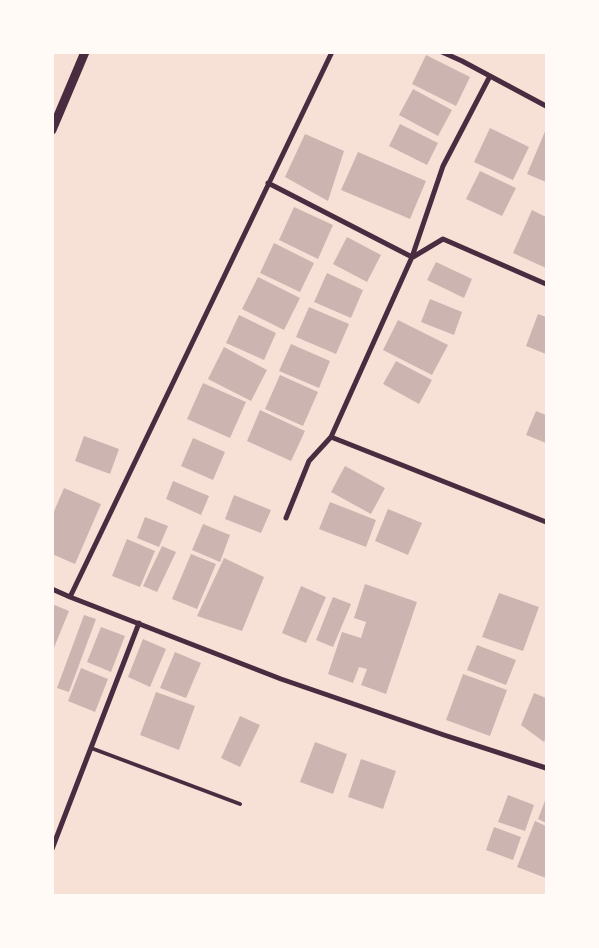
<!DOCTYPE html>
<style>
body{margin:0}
#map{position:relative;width:599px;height:948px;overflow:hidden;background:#f7e1d7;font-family:"Asap Condensed",sans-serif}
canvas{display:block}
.frame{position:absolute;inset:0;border:54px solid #fffaf5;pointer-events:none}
</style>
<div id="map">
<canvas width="599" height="948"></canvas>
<div class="frame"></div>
</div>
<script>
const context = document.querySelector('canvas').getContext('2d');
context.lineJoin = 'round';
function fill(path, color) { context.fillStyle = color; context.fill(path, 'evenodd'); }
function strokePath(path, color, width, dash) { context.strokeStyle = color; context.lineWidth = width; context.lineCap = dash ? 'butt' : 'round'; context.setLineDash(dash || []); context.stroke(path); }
fill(new Path2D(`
 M426,55L470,77L456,106L412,84Z
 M413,89L452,110L438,136L399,115Z
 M400,124L438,143L427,165L389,146Z
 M490,128L529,147L513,180L474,162Z
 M546,129V182L527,174Z
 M305,134L344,151L328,201L285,177Z
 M358,152L426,181L410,219L341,190Z
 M480,171L516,188L502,216L466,199Z
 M294,207L333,225L318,259L279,240Z
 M532,210L546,217V268L513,253Z
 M347,237L381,255L367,282L333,264Z
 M274,243L314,263L300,292L260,273Z
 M436,262L472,279L464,298L427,280Z
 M327,273L363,290L351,318L314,302Z
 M258,277L300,298L284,330L242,309Z
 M430,299L462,312L454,335L421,322Z
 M309,307L349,324L336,354L296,337Z
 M538,314L546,317V354L526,346Z
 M239,315L276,333L264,360L226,343Z
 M398,320L448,345L432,375L383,350Z
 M291,344L330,361L319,388L279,371Z
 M224,347L267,370L251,401L208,379Z
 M396,361L432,380L419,404L383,384Z
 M280,375L318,392L303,426L265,409Z
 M203,383L246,402L230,438L187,419Z
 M260,410L305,431L291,461L247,441Z
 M536,411L546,415V443L526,435Z
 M84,436L119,449L110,474L75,461Z
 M193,438L225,452L213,480L181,466Z
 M345,466L385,488L371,514L331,492Z
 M173,481L209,496L201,515L166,499Z
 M64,488L101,504L75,564L52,554V516Z
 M234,495L271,510L261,533L225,519Z
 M330,502L376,520L366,547L319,529Z
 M388,509L422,523L408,555L375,541Z
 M145,517L168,526L159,547L137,538Z
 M203,524L230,535L220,562L192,550Z
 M127,539L155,551L140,587L112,576Z
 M162,546L176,552L157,592L143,586Z
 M191,554L216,564L197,609L172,599Z
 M224,558L264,577L242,631L197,616Z
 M365,584L417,602L386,694L361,685L367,669L359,667L353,683L328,674L342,632L361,638L366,622L354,618Z
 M301,586L326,597L306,643L282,633Z
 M499,593L539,607L523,651L482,637Z
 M333,597L351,604L333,647L316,640Z
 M52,604L69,611L53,650H52Z
 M84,615L96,619L69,692L57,688Z
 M101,627L125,636L111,672L87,662Z
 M143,639L166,649L150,687L128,677Z
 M477,645L516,660L506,685L467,670Z
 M175,652L201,663L186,698L160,688Z
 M81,668L108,679L95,712L68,701Z
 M463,674L507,690L490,736L446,720Z
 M156,692L195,706L179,750L140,735Z
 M534,693L546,698V737L544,742L521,725Z
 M240,716L260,725L240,767L221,758Z
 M315,742L347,754L333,794L300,782Z
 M361,759L396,771L383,809L348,797Z
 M508,795L534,805L525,831L498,822Z
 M546,798V823L538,819Z
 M535,821L546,826V878L517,867Z
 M494,827L521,837L513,860L486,850Z`), '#ccb4b1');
strokePath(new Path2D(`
 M91,748L240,804`), '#4a2c40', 4);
strokePath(new Path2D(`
 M442,52L462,61L546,106
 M268,183L412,257L331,437L546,522
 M412,257L443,166L490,76
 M413,257L443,239L546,284
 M286,518L309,461L331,437
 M52,589L70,597L332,52
 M70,597L281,679L444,735L546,768
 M52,849L139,623`), '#4a2c40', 5);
strokePath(new Path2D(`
 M52,130L85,52`), '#4a2c40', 9);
</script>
